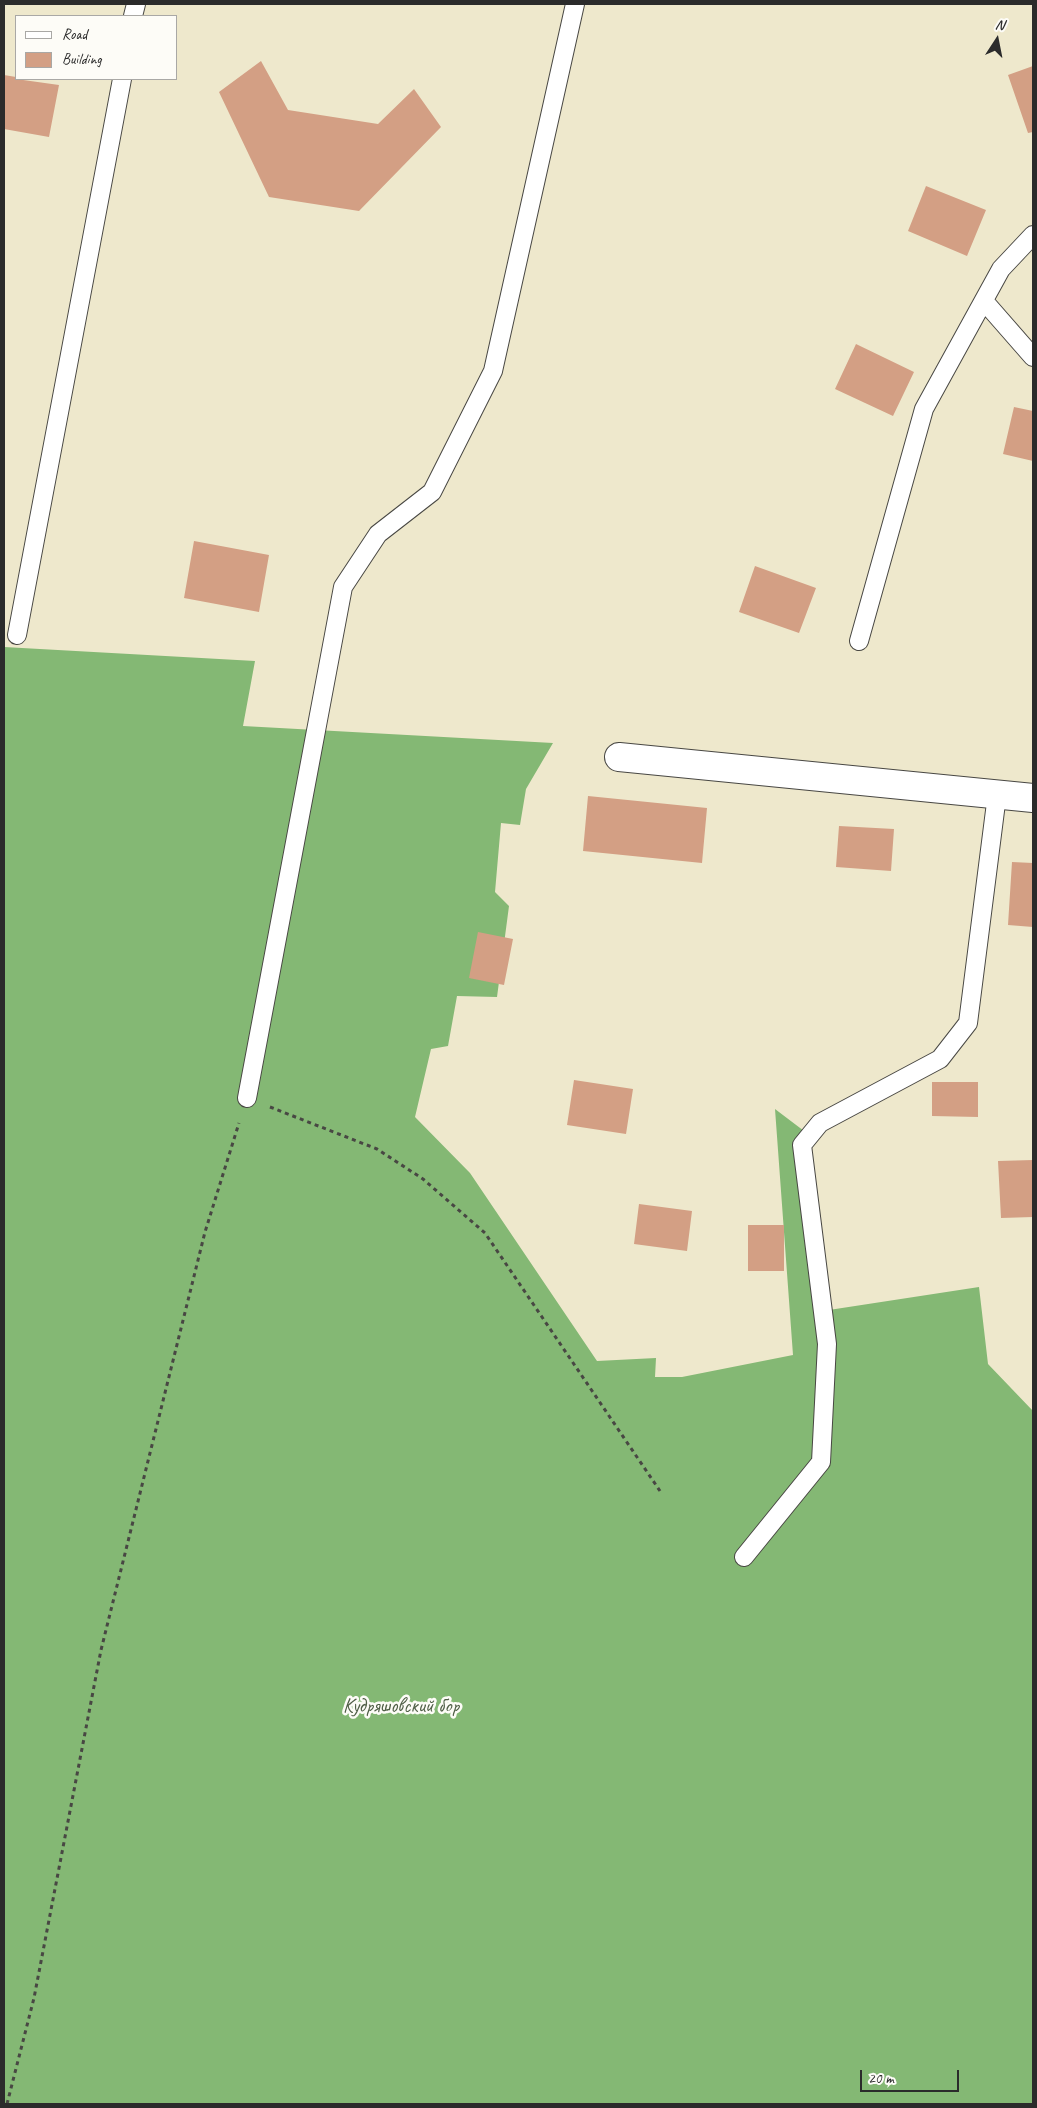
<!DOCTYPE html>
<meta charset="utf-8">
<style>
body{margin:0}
#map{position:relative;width:1037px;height:2108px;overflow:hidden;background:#eee8cc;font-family:Caveat,sans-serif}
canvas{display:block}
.frame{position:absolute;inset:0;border:5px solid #2b2b2b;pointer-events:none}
.legend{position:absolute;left:15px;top:15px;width:162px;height:65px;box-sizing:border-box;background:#fdfcf7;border:1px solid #a9a8a5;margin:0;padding:6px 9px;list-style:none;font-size:15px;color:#2b2b2b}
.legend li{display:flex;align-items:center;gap:10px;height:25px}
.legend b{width:25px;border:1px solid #a9a8a5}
.north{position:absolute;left:972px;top:15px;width:50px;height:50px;-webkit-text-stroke:4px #fdfcf7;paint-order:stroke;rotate:11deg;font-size:14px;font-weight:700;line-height:20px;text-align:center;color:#2b2b2b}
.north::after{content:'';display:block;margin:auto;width:18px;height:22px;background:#2b2b2b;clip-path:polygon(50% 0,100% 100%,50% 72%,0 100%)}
.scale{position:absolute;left:860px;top:2070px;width:99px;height:22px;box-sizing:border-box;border:2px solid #2b2b2b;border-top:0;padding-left:6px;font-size:15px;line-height:18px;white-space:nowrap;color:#2b2b2b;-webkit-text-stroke:4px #fdfcf7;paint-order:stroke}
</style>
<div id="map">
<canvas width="1037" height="2108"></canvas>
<div class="frame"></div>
<ul class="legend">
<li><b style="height:6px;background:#fff"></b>Road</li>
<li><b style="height:14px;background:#d39f84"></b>Building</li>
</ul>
<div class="north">N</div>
<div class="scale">20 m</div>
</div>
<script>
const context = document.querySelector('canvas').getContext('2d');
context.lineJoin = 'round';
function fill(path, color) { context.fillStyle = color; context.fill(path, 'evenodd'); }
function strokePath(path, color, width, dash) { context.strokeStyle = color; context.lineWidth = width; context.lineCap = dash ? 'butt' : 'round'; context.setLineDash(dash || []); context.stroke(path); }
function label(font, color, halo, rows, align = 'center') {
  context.font = font + ' Caveat,sans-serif'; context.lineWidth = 5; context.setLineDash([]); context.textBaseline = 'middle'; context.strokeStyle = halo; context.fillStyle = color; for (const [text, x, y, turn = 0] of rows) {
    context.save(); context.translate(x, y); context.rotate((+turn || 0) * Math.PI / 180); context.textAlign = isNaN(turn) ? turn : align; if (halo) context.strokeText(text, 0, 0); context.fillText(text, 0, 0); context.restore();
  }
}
fill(new Path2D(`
 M4,647L255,661L243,726L553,743L526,789L520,825L501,823L495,892L509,906L497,997L457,996L448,1046L431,1049L415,1117L470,1173L597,1361L656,1358L655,1377H682L793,1355L775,1109L808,1134L829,1310L979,1287L988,1364L1033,1411V2104H4Z`), '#84b874');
fill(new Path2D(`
 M261,61L288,110L378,124L414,89L441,127L359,211L269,197L219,92Z
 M1033,66V132L1028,133L1008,75Z
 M4,75L16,77V79L59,85L49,137L4,129Z
 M926,186L986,210L967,256L908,231Z
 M856,344L914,372L893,416L835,389Z
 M1014,407L1033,411V461L1003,454Z
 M194,541L269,555L259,612L184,598Z
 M755,566L816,588L799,633L739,612Z
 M588,796L707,808L702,863L583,851Z
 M839,826L894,829L891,871L836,867Z
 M1012,862L1033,863V927L1008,925Z
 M478,932L513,939L504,985L469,978Z
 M574,1080L633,1089L626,1134L567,1125Z
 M932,1082H978V1117L932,1116Z
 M1033,1160V1217L1001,1218L998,1161Z
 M639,1204L692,1211L687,1251L634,1244Z
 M748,1225H784V1271H748Z`), '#d39f84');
const lane = new Path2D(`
 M133,16L136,4
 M984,301L1033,357
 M17,635L122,79
 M859,641L924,409L1001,269L1033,235
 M247,1098L343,587L378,534L432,492L493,371L575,4
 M744,1557L821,1462L827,1344L802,1145L820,1123L940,1059L968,1023L997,795`);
const street = new Path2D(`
 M619,757L1033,798`);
strokePath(lane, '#484743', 20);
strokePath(street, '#484743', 30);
strokePath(new Path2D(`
 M270,1107L377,1149L423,1179L485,1233L660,1491
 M7,2104L34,1998L101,1650L205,1232L239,1123`), '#484743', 3, [4, 4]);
strokePath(lane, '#fff', 18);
strokePath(street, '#fff', 28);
label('20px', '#505f47', '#fdfcf7', [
 ["Кудряшовский бор",401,1707]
]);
</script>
